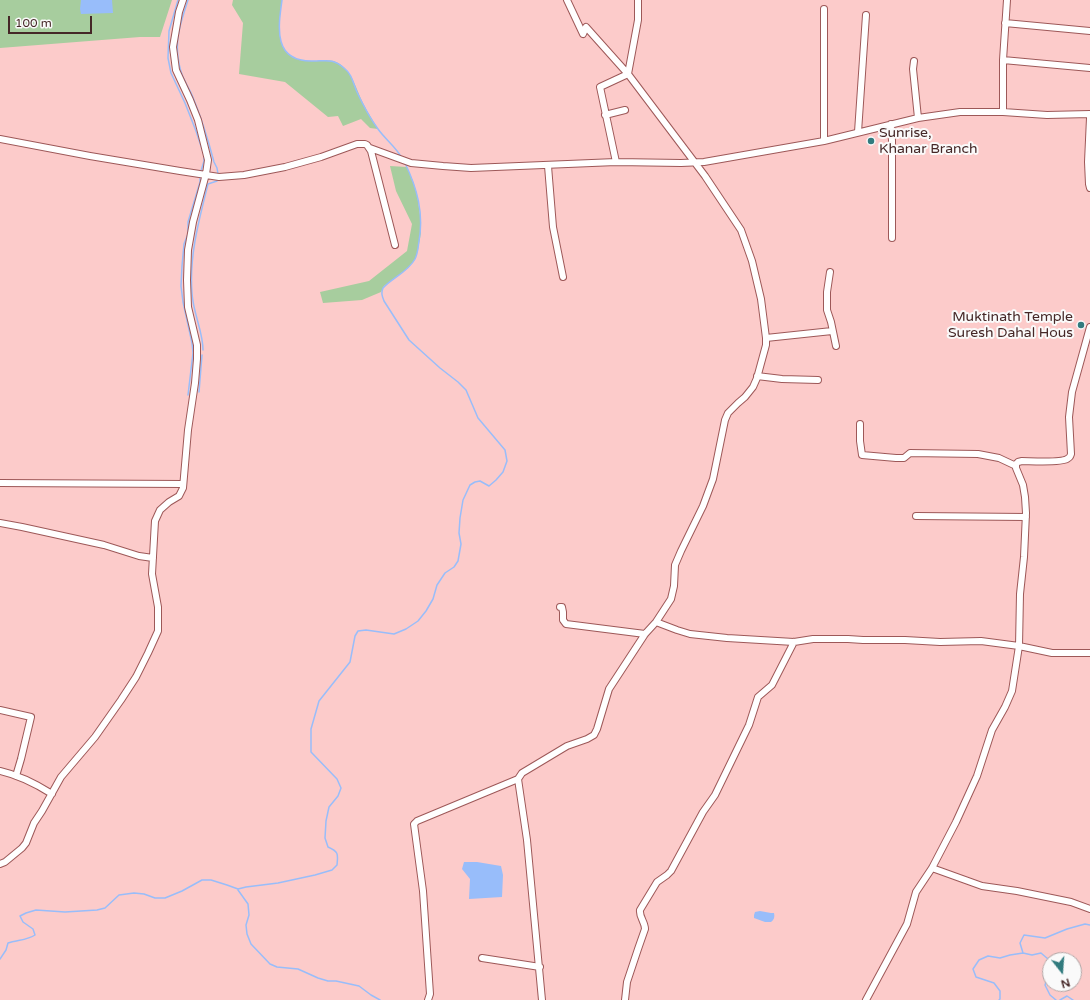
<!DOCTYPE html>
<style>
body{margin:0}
#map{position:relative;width:1090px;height:1000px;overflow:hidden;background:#fccbca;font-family:"Varela Round",sans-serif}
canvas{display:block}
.north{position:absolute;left:1042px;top:952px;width:40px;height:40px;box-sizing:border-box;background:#fafafa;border:1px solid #b2a6a6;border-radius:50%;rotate:163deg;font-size:11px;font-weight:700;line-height:16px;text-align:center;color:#452727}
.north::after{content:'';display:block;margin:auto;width:14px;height:18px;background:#317b7e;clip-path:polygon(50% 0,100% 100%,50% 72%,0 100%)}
.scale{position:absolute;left:8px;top:16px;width:84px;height:18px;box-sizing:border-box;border:2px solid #452727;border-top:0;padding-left:5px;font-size:12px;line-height:14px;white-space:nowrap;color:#452727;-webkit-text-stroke:3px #fafafa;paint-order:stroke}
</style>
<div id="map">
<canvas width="1090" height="1000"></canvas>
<div class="north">N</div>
<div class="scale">100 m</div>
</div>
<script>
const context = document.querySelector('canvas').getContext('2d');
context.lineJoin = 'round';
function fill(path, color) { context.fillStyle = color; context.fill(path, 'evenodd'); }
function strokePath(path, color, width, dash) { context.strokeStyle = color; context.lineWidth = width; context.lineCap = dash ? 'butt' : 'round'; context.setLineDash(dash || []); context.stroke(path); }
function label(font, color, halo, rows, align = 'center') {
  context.font = font + ' "Varela Round",sans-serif'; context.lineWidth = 4; context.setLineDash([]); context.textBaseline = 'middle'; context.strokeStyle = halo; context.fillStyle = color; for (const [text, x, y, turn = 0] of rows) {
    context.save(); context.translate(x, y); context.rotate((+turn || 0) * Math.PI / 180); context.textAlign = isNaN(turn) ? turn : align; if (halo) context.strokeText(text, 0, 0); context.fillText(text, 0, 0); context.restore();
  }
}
fill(new Path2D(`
 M0,0H172L160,37H140L0,48Z
 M233,0H282C278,28 273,62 313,61C322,61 331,58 340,64C353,73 356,89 363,103C367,112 373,120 378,129L370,128L361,119L343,126L338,116L328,117L285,82L239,74L243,23L232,5Z
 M390,166L407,167L413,181L417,194L421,222V233L418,250L415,259L408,268L384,286L381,292L362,300L323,303L320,292L369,281L407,251L412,224L396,191Z`), '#a7cd9e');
fill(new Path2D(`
 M81,0H112L113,13L81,14L80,9Z
 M464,862H477L501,866L503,875L502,897L469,899L470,879L462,869Z
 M760,911L771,913H774C775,917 774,920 771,922H765L754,918V915L755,912Z`), '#98bdfa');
strokePath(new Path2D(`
 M178,0L169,31L168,58L171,73L185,103L196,131L204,155V161L201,171
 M188,0C182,19 175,37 178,57C179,65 181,74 185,81C187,86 190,90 192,95C201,117 208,139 214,162L217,168L218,174
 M282,0C278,28 273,62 313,61C326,61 333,58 344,68C352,74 353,83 357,92C363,105 370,118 378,129C385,139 396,147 402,158
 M203,350C203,331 193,313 192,293C189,256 199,220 208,184L217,181L218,179
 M199,392L202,355
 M188,395L193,353L192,343L183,302L181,286L182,266L184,244L188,234V222L200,182V175
 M238,890L248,904L249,915L246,925L247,934L251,944L270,964L277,967L298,969L318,978L328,981H336L359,986L371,995L380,1000
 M0,959L6,950L8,943C17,940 28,940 35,935L33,929L23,922L20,916L26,913L36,910L65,912L97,910L105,908L119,895L134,893L144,894L155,898H165L182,891L202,880H211L227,885L238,889L246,887L278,883L315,875L332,870L337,865C338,854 339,852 328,847L325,838L326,821L329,807L338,796L341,788L337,779L311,752V729L319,701L350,662L355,636L358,631L366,630L394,634L406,629L418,621L426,611L433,599L437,585L445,573L454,567L458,561L461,544L459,533L460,518L463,500L470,485L475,482L480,481L489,486L496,480L503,472L507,461L505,450L478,418L466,390L458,382L440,368L409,340L384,301C382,296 381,293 383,288C392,278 408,272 415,259C418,253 418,247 419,241C424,213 417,188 405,163
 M1050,963L1048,959L1041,953L1032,955L1023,953L1020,943L1024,935L1045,938L1067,929L1085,924L1090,925
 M1050,971L1045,985L1050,995L1056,1000
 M999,1000L1000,999V991L994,983L976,977L973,969L979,960L988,956L1000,958L1010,955L1023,953
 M1060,1000L1067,996L1073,1000`), '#98bdfa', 1.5);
const minor = new Path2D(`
 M824,9V141
 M1005,23L1090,31
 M1003,60L1090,68
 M914,61L913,69L918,118
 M1003,112V60L1007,0
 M605,115L625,110
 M1090,118L1088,162L1089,184L1090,188
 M891,124L892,141V238
 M858,132L866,15
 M0,139L90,156L180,171L219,177L244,175L285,167L321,157L357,144H365L367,145L371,151L395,245
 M370,148L411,163L443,166L471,168L616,162L681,163L704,162L824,141L918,118L960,112H1003L1047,115L1090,114
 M616,162L600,87L628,74L638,20V0
 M548,166L553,227L563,277
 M830,272L827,292V310L831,322L836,346
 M766,338L832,331
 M757,376L782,379L818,380
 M860,424V441L862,455L896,458H904L910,453L978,454L999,458L1016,466
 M0,483L183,484
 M916,516L1026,517
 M0,523L22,527L104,545L139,556L153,558
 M560,607H562L563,612V620L566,624L645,634
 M656,622L677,630L690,634L727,638L794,642L813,639H848L863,640H905L940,642L981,641L1019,646L1052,653H1090
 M0,710L31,717L21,759L16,776
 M0,771C18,775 36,784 52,794
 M0,864L5,862L22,848L26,843L34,823L42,811L61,777L95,737L121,700L136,677L148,653L158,631V607L152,574L155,521L160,510L169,502L179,496L183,488L188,430L195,383L197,359V345L188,307L187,280L188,250L193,222L206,174L208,160L198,120L190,100L176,70L173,47L179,12L183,0
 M932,868L982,886L1017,891L1071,902L1090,909
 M482,958L540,967
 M428,1000L430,994L423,891L414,824L417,821L518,779
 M542,1000L527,840L518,779L522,773L567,746L587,739L594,735L597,729L609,689L645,634L656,622L671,599L674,586L675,565L681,551L703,506L713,479L725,420L728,413L738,403L745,397L753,387L757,378L766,345V338L761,299L752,261L741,230L705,176L628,74L586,27L583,34L567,0
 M625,1000L627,982L638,949L645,929C645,922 639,917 640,910L657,882L667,875L671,871L703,812L715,795L749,725L758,697L772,685L794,642
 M866,1000L907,924L916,892L932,868L956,822L977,776L992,730L1005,707L1012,691L1019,646L1020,594L1024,557L1026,513L1025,497L1023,485L1016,468V464L1018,462L1022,461C1030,461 1061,463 1067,459C1070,457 1070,457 1071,454L1069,417L1072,392L1090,327`);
strokePath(minor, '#9d5858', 8);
strokePath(minor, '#fff', 6);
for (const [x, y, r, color] of [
 [871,141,4,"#317b7e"],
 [1081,325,4,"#317b7e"]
]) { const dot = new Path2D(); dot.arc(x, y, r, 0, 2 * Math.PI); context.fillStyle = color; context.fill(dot); strokePath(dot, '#fafafa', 1.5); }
label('14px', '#452727', '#fafafa', [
 ["Sunrise,",879,133],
 ["Khanar Branch",879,149],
 ["Muktinath Temple",1073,317,"right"],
 ["Suresh Dahal Hous",1073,333,"right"]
], 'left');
</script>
